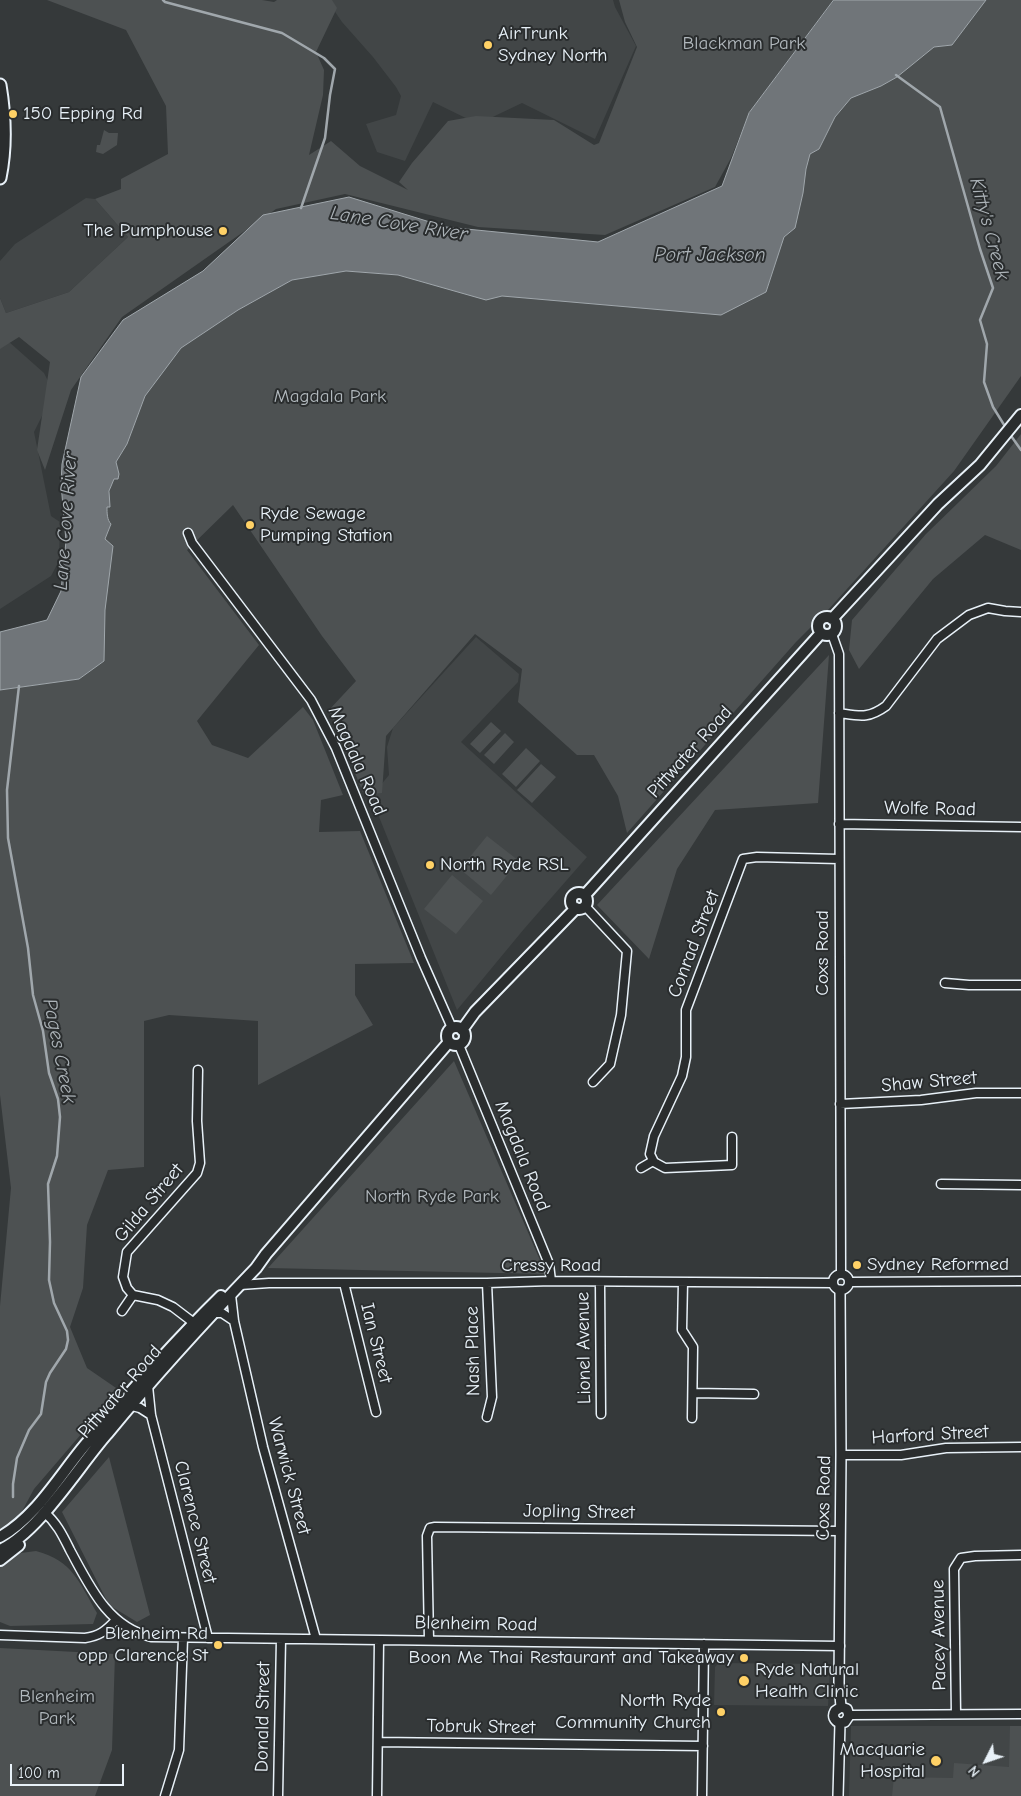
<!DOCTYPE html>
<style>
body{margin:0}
#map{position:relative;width:1021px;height:1796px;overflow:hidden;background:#35393a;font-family:"Comic Neue",sans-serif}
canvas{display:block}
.north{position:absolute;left:961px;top:1736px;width:50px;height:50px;-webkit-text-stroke:4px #2a2d2e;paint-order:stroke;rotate:229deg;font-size:14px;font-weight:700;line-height:20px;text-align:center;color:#e8f1f8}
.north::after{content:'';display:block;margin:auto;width:18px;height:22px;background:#e8f1f8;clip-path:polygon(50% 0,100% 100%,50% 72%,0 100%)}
.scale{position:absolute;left:10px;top:1764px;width:114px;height:22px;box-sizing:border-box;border:2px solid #e8f1f8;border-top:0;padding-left:6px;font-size:15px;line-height:18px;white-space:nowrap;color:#e8f1f8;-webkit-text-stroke:4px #2a2d2e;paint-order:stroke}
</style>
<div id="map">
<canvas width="1021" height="1796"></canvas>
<div class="north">N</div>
<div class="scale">100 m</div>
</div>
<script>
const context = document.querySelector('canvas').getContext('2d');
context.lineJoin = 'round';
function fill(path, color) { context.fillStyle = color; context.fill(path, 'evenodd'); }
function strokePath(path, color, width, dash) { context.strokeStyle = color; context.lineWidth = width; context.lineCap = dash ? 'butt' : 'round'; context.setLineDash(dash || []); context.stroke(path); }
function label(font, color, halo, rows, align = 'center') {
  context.font = font + ' "Comic Neue",sans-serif'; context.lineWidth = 4; context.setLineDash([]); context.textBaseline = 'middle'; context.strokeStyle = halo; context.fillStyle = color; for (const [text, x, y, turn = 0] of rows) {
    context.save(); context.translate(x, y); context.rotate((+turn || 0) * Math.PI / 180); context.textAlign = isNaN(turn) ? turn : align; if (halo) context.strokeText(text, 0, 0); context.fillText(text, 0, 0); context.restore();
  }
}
fill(new Path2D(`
 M327,0H613L615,7L636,46L595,139L522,103L478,124L433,102L405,161L377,152L366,124L396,115L401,96L396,87L373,57L342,22Z
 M86,198L95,199L128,237L69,292L6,313L0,298V261L15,244Z
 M8,341L44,373L48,381L47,406L34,432L51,516L60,522L59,561L51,576L0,609V347Z
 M476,637L519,674L518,682L461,742L587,857L524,929L457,1010L371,797L389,775L387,747L393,728Z
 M719,1663L826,1664L830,1668L828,1706L714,1705L715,1667Z
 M851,1726H1021V1796H849Z`), '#424647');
fill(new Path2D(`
 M47,0H262L274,2L277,0H332L337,8L316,52L324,70L323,95L309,155L331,141L360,166L408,190L399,182L412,163L448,121L476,116L554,120L594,145L599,143L637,47L625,22L619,0H834L749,113L731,158L715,187L605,235L478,227L345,194L276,209L122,317L71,390L45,470L37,450L50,362L19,337L0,349V298L6,313L69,292L128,237L95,199L121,189V179L168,154L166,106L126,30Z
 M986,0H1021V376L954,471L827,611L796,642L627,833L618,796L594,755H577L518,702L522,669L475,634L386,736L382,793L364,795L329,710L356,681L322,636L233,505L187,550L259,645L197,721L212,745L248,758L303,707L313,720L343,795L321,800L319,832L360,831L414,963L355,964V995L373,1025L258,1085V1021L169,1015L144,1021V1167L108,1170L87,1225L83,1288L70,1327L87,1368L119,1390L34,1489L20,1515L0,1529V1306L11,1188L0,1095V690L79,679L104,661L105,539L111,525C107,520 107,513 107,507H110C109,493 109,483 119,474L116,462L127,444L145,396L181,348L238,310L292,280L346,271L398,275L486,299L502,296H756L766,292L810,154L819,149L835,117L851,98L881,86L897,77L934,47L952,45Z
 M104,130L109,133H118L117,145L103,154L96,152L97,145H100Z
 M1021,434V550L985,535L933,579L859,669L849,650L852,620L926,534L996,466Z
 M829,655L818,803L715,810L677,869L649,959L597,905Z
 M491,722L501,731L480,753L470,744Z
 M505,733L514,742L494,764L484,755Z
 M526,748L540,761L516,787L502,774Z
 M541,764L556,777L532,803L517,790Z
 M487,836L519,861L491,895L460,869Z
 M452,875L483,901L456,934L424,909Z
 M454,1061L546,1274L268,1268Z
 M109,1457L150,1615L137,1622L109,1605L62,1512Z
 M36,1551C73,1561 79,1582 97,1613L93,1624L10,1626L0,1622V1563L13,1554Z
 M0,1648L115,1654L112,1750L95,1796H0Z
 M1010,1726H1021V1796H892L894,1777L953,1778L954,1763L1009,1767Z`), '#4d5152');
const water = new Path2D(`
 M834,0H986L952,45L934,47L897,77L881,86L851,98L835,117L819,149L810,154L806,169L803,193L795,228L784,237L766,292L721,315L502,296L486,300L398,275L346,271L292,280L238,310L181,348L145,396L127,444L116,462L119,474L118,479H114L109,491L110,507H107C107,513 107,520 111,524L105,539L113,546L105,610L104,661L79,679L0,690V632L47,620L61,591L66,541L61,484L62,464L81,377L123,320L203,271L263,215L349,197L446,227L598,242L722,186L749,113Z`);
fill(water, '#707579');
strokePath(water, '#a0a7ac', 1);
strokePath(new Path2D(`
 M163,0L165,2L282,33L324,58L335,69L330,95L325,138L301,208
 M896,75L940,107L980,249L993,288L980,320L987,344L984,382L993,407L1006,428
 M1009,433L1021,450
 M13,1497V1484L17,1458L29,1430L41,1414L46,1382L50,1373L66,1349L68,1340L67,1331L54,1303L49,1280L50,1242L48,1184L57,1156L60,1117L58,1099L49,1073L43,1031L33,995L28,948L8,838L7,790L19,686`), '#a0a7ac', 2.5);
const minor = new Path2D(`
 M188,533L192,543L311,700L336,748L421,958L452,1028
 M832,634L839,654L841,1274
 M839,713C860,716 868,719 886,706L937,639L969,615L988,608L1005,611L1021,612
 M839,824L1021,827
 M585,906L627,951L621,1015L610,1064L593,1082
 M945,983L969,985H1021
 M459,1045L549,1264L551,1281
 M840,1104L921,1100L976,1093H1021
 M732,1137V1165L665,1168L654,1162L650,1154L654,1136L682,1076L686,1057V1010L743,859L757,857L839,859
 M641,1168L653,1161
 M941,1184L1021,1185
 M833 1282a8 8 0 1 1 16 0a8 8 0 1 1-16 0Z
 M683,1282L682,1330L693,1347L692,1418
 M849,1282L1021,1281
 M344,1283L376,1412
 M600,1283L601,1414
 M240,1285L269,1283H487L551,1281L833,1283
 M231,1295L234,1321L263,1447L316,1639
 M122,1311L133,1295
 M214,1313H222L234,1321
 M194,1323L173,1307L158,1300L133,1295L127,1288L123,1277L127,1252L197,1173L200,1163L197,1121L198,1070
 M148,1386L151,1415L208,1638
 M693,1393L754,1394
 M132,1406L140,1408L151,1415
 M487,1417L492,1397L487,1283
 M841,1455H901L946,1448L1021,1447
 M44,1512C57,1523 63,1536 70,1550C90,1587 108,1627 151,1637L840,1646
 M0,1635L85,1638C99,1636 106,1631 116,1620
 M429,1640L427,1536L430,1528L435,1527L840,1531
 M956,1714L954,1569L961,1558L975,1556L1021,1555
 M849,1715L1021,1714
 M378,1742L703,1746
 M165,1796L179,1750L183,1638
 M278,1796L281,1639
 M377,1796L379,1641
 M702,1796L704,1644`);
const tertiary = new Path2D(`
 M840,1290L841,1455L839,1683L841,1707
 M840,1723L845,1722L849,1716L847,1709L841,1707
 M840,1723C834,1721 832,1716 835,1711L841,1707
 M838,1796L840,1723`);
const secondary = new Path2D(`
 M818 626a9 9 0 1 1 18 0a9 9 0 1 1-18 0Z
 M832,619L938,504L980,465L1021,415
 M571 901a8 8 0 1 1 16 0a8 8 0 1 1-16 0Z
 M585,895L821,633
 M447 1036a9 9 0 1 1 18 0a9 9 0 1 1-18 0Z
 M462,1030L475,1012L576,908
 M0,1537C36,1517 59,1476 85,1445C128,1394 173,1343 221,1296
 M0,1550C39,1532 78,1467 107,1434C154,1377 205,1321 256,1268L266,1254L449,1042
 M0,1560L19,1545`);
const primary = new Path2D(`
 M0,85C5,115 6,149 0,178`);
strokePath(minor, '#e8f1f8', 11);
strokePath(tertiary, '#e8f1f8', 12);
strokePath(secondary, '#e8f1f8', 14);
strokePath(primary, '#e8f1f8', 15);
strokePath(minor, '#2a2d2e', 8);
strokePath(tertiary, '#2a2d2e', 9);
strokePath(secondary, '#2a2d2e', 10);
strokePath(primary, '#2a2d2e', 11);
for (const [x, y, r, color] of [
 [488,45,5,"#ffd166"],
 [13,114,5,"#ffd166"],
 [223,231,5,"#ffd166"],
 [250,525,5,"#ffd166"],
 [430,865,5,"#ffd166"],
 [857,1265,5,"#ffd166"],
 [218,1645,5,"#ffd166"],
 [744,1658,5,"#ffd166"],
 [744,1681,6,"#ffd166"],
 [721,1712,5,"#ffd166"],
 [936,1761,6,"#ffd166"]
]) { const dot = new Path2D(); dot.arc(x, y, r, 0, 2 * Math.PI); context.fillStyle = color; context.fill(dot); strokePath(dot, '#2a2d2e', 2); }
label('19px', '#e8f1f8', '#2a2d2e', [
 ["AirTrunk",498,34],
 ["Sydney North",498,56],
 ["150 Epping Rd",23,114],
 ["The Pumphouse",213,231,"right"],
 ["Ryde Sewage",260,514],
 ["Pumping Station",260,536],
 ["North Ryde RSL",440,865],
 ["Sydney Reformed",867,1265],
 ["Blenheim Rd",208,1634,"right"],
 ["opp Clarence St",208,1656,"right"],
 ["Boon Me Thai Restaurant and Takeaway",734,1658,"right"],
 ["Ryde Natural",755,1670],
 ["Health Clinic",755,1692],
 ["North Ryde",711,1701,"right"],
 ["Community Church",711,1723,"right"],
 ["Macquarie",925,1750,"right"],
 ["Hospital",925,1772,"right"]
], 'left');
label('19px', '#b2b9be', '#2a2d2e', [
 ["Blackman Park",744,44],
 ["Magdala Park",330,397],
 ["North Ryde Park",432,1197],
 ["Blenheim",57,1697],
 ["Park",57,1719]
]);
label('19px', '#e8f1f8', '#2a2d2e', [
 ["Pittwater Road",690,752,-48],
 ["Magdala Road",357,761,66],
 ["Wolfe Road",930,809,1],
 ["Conrad Street",694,944,-69],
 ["Coxs Road",823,953,-90],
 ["Shaw Street",929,1082,-5],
 ["Magdala Road",522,1156,68],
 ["Gilda Street",149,1203,-50],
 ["Cressy Road",551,1266],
 ["Ian Street",376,1343,76],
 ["Lionel Avenue",584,1348,-91],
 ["Nash Place",473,1351,-91],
 ["Pittwater Road",120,1392,-49],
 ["Harford Street",930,1435,-3],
 ["Warwick Street",289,1476,75],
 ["Coxs Road",824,1498,-89],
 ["Jopling Street",579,1512,1],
 ["Clarence Street",195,1522,76],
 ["Blenheim Road",476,1624,1],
 ["Pacey Avenue",939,1635,-91],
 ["Donald Street",263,1717,-89],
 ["Tobruk Street",481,1727,1]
]);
label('italic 20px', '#acb3b8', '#2a2d2e', [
 ["Lane Cove River",399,224,9],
 ["Kitty's Creek",989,229,75],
 ["Port Jackson",710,255],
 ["Lane Cove River",66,521,-86],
 ["Pages Creek",59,1051,79]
]);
</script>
